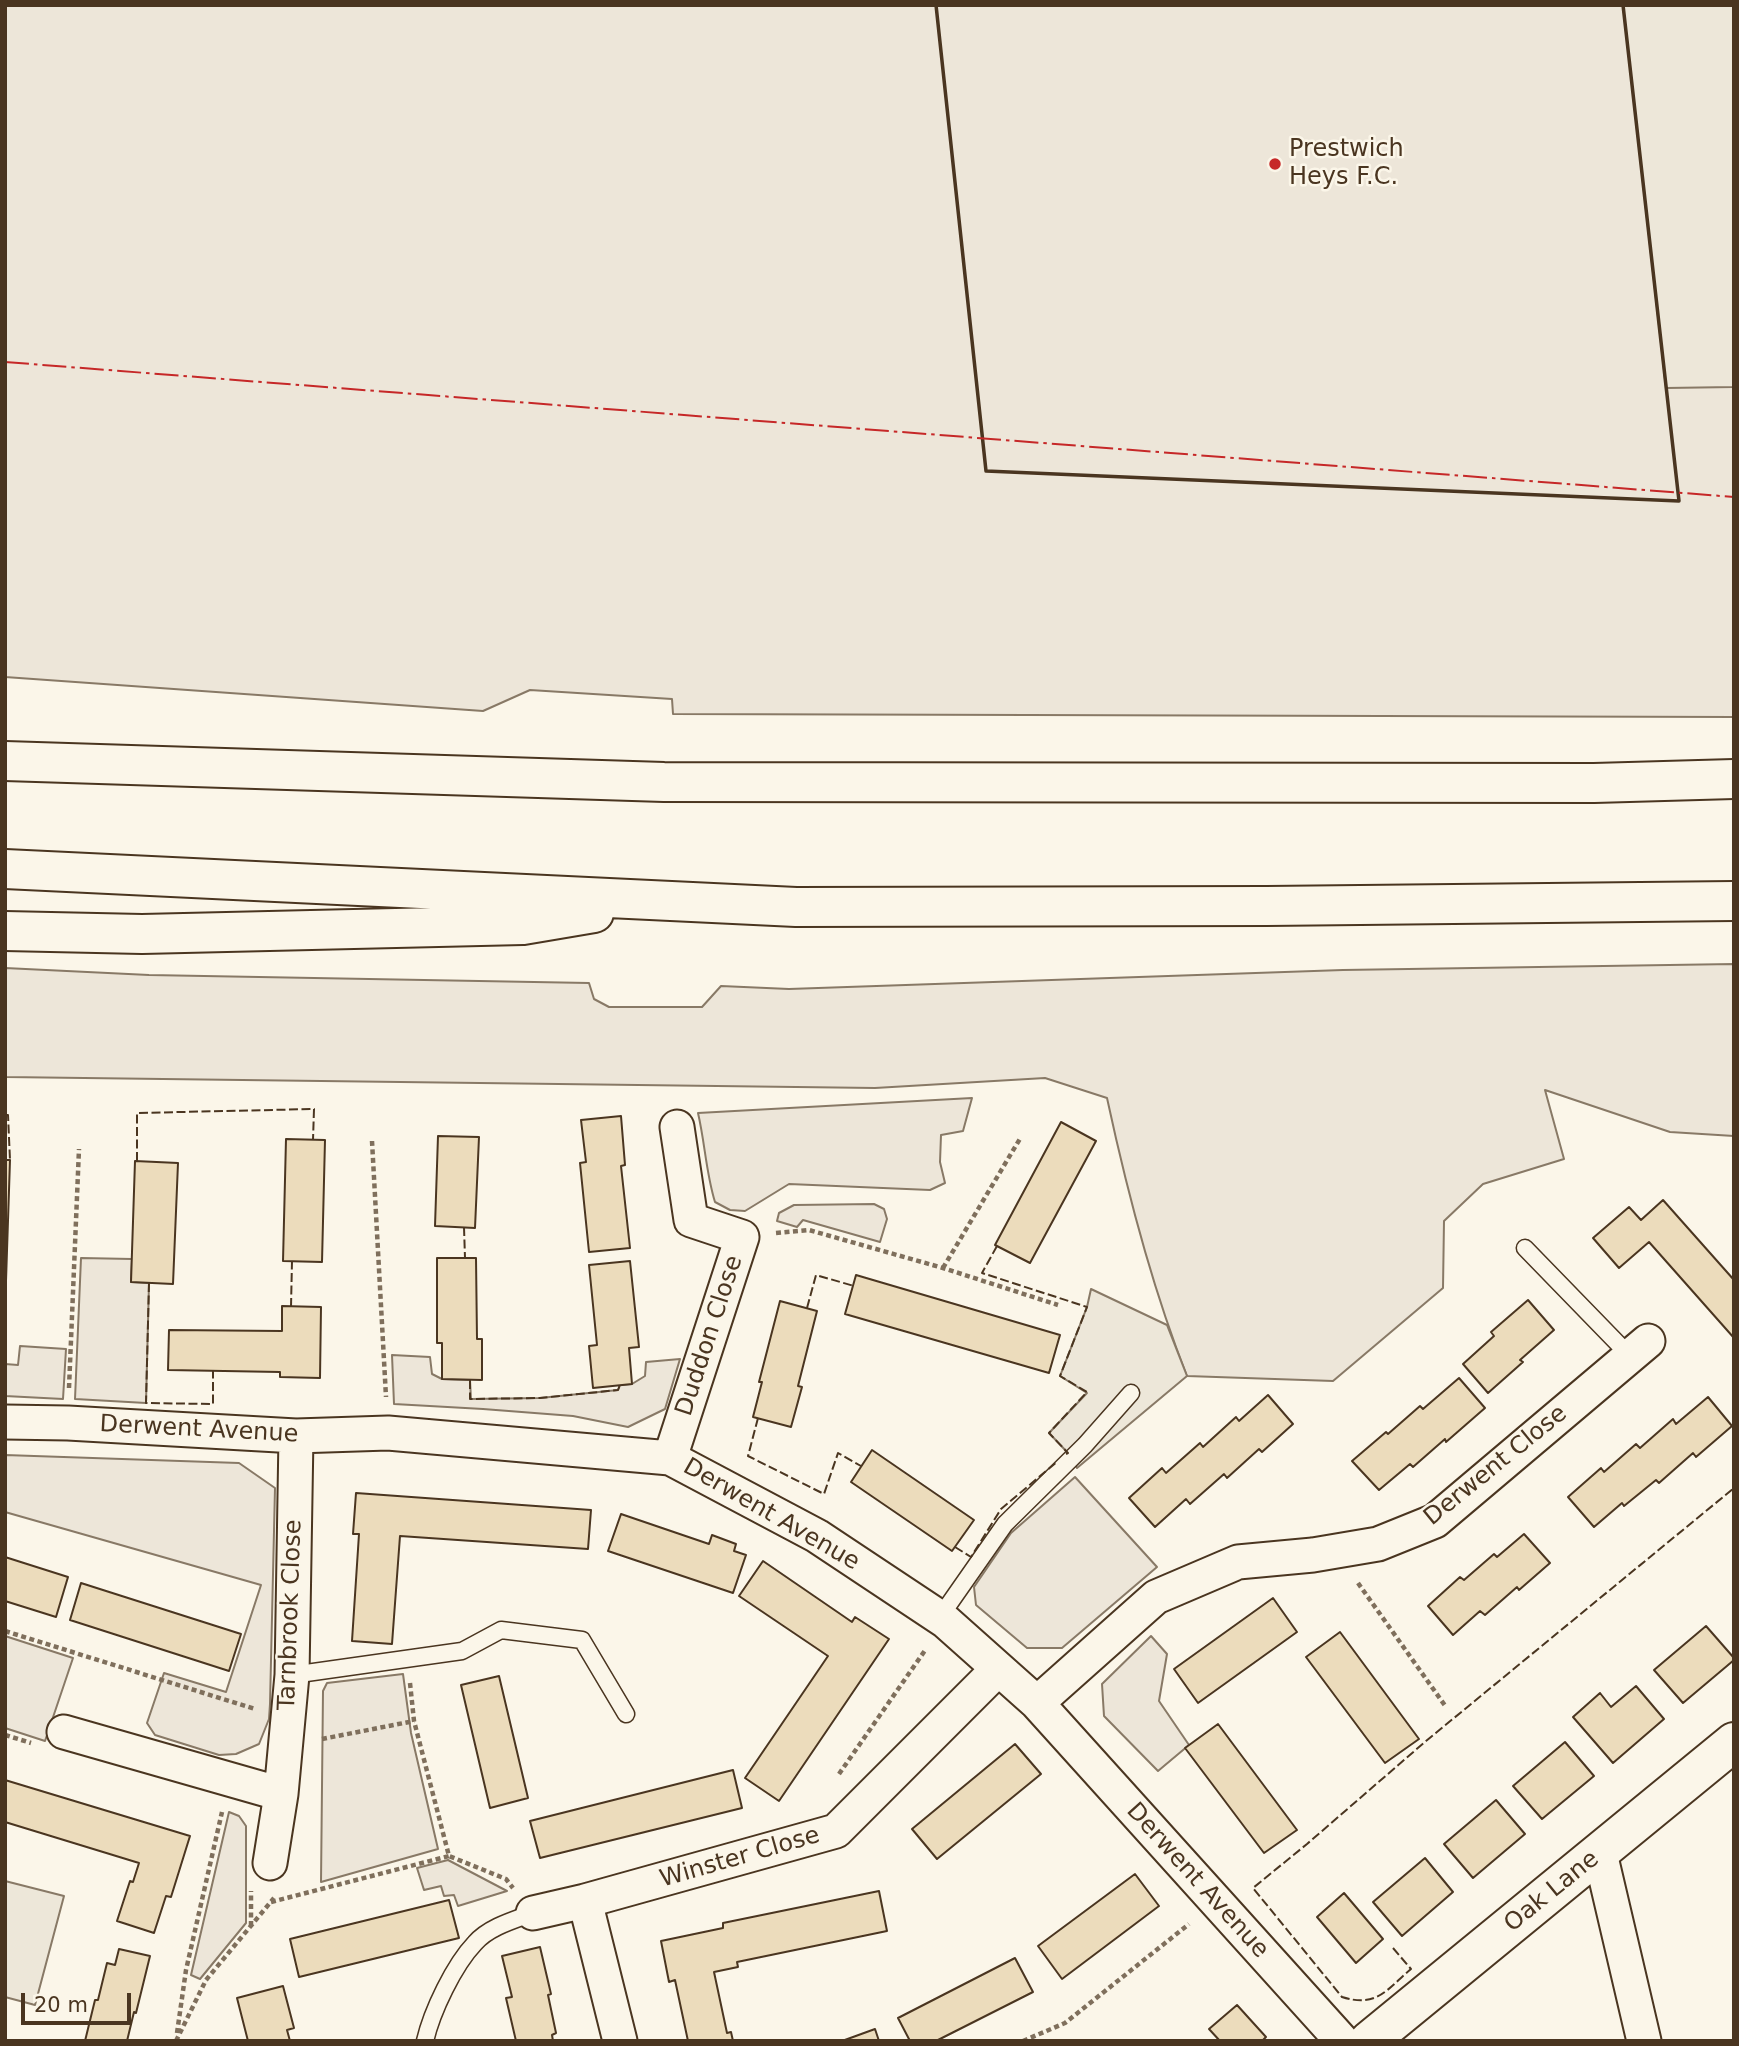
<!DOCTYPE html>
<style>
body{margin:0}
#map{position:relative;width:1739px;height:2046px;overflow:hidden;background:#fbf6e9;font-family:"DejaVu Sans",sans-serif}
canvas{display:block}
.frame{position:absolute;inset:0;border:7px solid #4a3520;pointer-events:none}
.scale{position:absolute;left:21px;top:1993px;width:110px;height:32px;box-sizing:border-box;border:4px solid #4a3520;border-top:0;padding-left:9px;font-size:21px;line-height:24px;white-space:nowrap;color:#4a3520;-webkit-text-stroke:5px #fbf6e9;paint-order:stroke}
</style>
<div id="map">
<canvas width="1739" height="2046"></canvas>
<div class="frame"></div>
<div class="scale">20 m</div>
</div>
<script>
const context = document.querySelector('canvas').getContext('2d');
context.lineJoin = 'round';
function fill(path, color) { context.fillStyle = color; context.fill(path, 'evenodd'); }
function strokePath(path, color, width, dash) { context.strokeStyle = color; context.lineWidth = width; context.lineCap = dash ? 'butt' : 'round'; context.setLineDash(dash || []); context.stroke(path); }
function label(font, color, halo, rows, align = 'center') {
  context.font = font + ' "DejaVu Sans",sans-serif'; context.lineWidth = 5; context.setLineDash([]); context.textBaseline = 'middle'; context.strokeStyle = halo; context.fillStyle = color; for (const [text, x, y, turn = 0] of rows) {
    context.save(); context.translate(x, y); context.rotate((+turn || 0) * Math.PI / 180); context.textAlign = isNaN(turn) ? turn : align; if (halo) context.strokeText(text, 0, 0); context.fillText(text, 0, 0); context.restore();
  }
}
const green = new Path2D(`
 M5,5H1734V717L673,714L672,699L530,690L483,711L5,677Z
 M1734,964V1136L1670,1132L1545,1090L1564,1159L1483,1184L1444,1221L1443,1288L1333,1381L1187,1376C1152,1288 1127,1191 1107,1098L1045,1078L875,1088L5,1077V968L149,975L589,983L594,999L609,1007H702L721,986L789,989L1343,970Z
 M972,1098L963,1131L941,1135L940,1162L945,1183L930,1190L789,1184L745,1211L730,1210L715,1202C706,1173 705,1143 698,1113Z
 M874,1204L884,1209L887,1219L880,1242L803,1220L797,1227L777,1221L779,1213L794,1205Z
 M81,1258L132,1259L131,1282L149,1283L146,1403L75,1399Z
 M20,1346L66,1349L63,1399L5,1396V1364L18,1365Z
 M392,1355L430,1357L432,1374L442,1379L470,1380L471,1399L540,1398L618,1390L620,1385L632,1384L645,1376L646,1362L680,1359L665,1409L628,1427L573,1416L483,1409L394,1404Z
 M5,1455L239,1463L275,1488L270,1704L269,1719L259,1744L236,1754L219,1755L155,1735L147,1723L164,1673L226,1692L261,1585L5,1512Z
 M1075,1477L1157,1567L1062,1648H1027L976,1605L974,1587L1011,1533Z
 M5,1636L73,1658L45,1741L5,1728Z
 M1151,1636L1167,1654L1159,1701L1189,1745L1158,1771L1104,1716L1102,1684Z
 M403,1674L411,1733L438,1849L321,1882L323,1691L327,1683Z
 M229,1812L239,1816L246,1826V1923L200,1979L191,1975Z
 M448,1860L507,1891L458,1906L454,1895L444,1896L441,1886L424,1890L417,1868Z`);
fill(green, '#ede6d9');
strokePath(green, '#887966', 2);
const parking = new Path2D(`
 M1623,5H1734V387L1666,388Z
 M1091,1289L1167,1325L1187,1376L1077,1468L1068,1453L1049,1433L1087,1393L1060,1376L1087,1307Z
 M5,1881L64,1896L35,2005L5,1997Z`);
fill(parking, '#ede7d9');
strokePath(parking, '#887966', 2);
const building = new Path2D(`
 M621,1116L625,1165L621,1166L630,1248L589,1252L580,1163L586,1162L581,1120Z
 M1061,1122L1096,1141L1030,1263L995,1245Z
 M438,1136L479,1137L475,1228L435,1226Z
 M286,1139L325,1140L322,1262L283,1261Z
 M5,1160H10L5,1311Z
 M135,1161L178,1163L173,1284L131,1282Z
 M1663,1200L1734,1280V1338L1649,1242L1619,1268L1593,1238L1629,1207L1641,1220Z
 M437,1258H476L477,1339H482V1380L442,1379V1343H437Z
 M630,1261L639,1347L629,1348L632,1384L593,1388L589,1346L597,1345L589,1265Z
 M856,1275L1060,1335L1049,1373L845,1314Z
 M1528,1300L1554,1330L1520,1360L1523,1362L1488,1393L1463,1364L1494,1336L1491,1332Z
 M780,1301L817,1311L798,1386L802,1387L791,1427L753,1417L762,1382H759Z
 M282,1306L321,1307L320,1378L280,1377V1372L168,1370L169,1330L282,1331Z
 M1459,1378L1485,1408L1446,1442L1445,1439L1413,1467L1410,1464L1379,1490L1352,1461L1386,1432L1388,1434L1420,1406L1423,1409Z
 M1268,1395L1293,1424L1262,1452L1259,1449L1227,1478L1224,1474L1190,1504L1186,1499L1155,1527L1129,1498L1162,1468L1166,1473L1200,1443L1203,1447L1236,1417L1239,1421Z
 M1708,1397L1732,1426L1696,1457L1693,1453L1659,1483L1656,1480L1624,1506L1622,1503L1594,1527L1568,1497L1601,1468L1604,1472L1636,1444L1640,1448L1673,1419L1676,1424Z
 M872,1450L974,1520L952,1551L851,1482Z
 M356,1493L591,1510L588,1549L400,1536L392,1644L352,1641L359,1534H353Z
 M621,1514L709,1544L712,1535L736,1544L734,1551L746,1555L733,1593L608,1551Z
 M1524,1534L1550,1563L1519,1590L1517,1587L1485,1615L1480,1611L1453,1635L1428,1606L1460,1577L1464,1580L1494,1554L1497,1557Z
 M5,1557L68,1577L56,1617L5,1601Z
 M763,1561L852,1622L855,1617L889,1639L779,1801L745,1778L828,1656L739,1596Z
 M81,1583L241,1634L229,1671L70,1620Z
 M1273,1598L1297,1632L1198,1703L1174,1669Z
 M1706,1626L1734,1658V1660L1683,1703L1654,1670Z
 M1340,1632L1419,1739L1385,1763L1306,1657Z
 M499,1676L528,1798L490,1808L461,1685Z
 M1636,1686L1664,1719L1613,1763L1573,1717L1600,1693L1611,1707Z
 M1218,1724L1297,1830L1264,1853L1185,1748Z
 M1565,1742L1594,1776L1542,1819L1513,1786Z
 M1015,1744L1041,1774L937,1859L912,1829Z
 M733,1770L742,1808L540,1858L530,1821Z
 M5,1780L190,1836L171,1897L166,1896L154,1933L117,1921L130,1881L133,1882L139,1863L5,1822Z
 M1496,1800L1525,1834L1473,1878L1444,1844Z
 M1425,1858L1453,1892L1402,1936L1373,1902Z
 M1135,1874L1159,1906L1062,1979L1038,1946Z
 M879,1891L887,1931L737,1962L738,1967L714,1972L727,2033L731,2032L733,2041H688L675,1980L669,1982L661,1941L723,1928V1923Z
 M1344,1893L1383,1939L1356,1963L1317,1917Z
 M449,1900L459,1938L299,1977L290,1939Z
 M540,1947L551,1994L548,1995L556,2033L552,2035L553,2041H516L506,1998L512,1997L502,1956Z
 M119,1949L150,1956L136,2013L134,2012L127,2041H85L95,2000H98L107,1963L115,1965Z
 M1015,1958L1033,1992L936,2041H910L898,2018Z
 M283,1986L294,2028L287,2030L290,2041H248L237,1998Z
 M1237,2005L1266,2037L1262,2041H1220L1209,2029Z
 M875,2029L879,2041H842Z`);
fill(building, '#ecdcbc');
strokePath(building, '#4a3520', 2);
const lane = new Path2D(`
 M1525,1248L1630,1356
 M940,1617L1005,1524L1085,1445L1131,1393
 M292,1675L462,1651L501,1630L582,1640L626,1714
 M425,2041C432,2011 454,1965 475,1943C489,1927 514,1920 533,1913`);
const street = new Path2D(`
 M5,1422L68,1423L296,1436L388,1433L670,1458L817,1536L945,1621L1037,1703L1342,2041
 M670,1458L742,1237L691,1220L677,1127
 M1037,1703L1156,1597L1238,1562L1313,1555L1378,1544L1435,1521L1648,1341
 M64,1732L281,1794
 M1600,1853L1644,2041
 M270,1863L281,1794L292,1675L296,1436
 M533,1913L585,1901
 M620,2041L585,1901L836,1831L998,1669`);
const secondary = new Path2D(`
 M1369,2041L1734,1742`);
const highway = new Path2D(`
 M5,761L664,782L1594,783L1734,779
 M5,869L796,907L1267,906L1734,901
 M5,931L142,934L523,925L594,913`);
strokePath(lane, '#4a3520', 19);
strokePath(street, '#4a3520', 37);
strokePath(secondary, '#4a3520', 42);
strokePath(highway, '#4a3520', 42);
strokePath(new Path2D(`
 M372,1141L386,1397
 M776,1233L809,1230L943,1268L1058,1305
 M943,1268L1021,1137
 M69,1388L79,1149
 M1358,1583L1446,1707
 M5,1631L255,1709
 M410,1683L414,1721L449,1856L506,1879L513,1888
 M5,1735L31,1743
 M322,1739L414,1721
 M839,1774L926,1649
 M271,1902L449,1856
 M251,1926V1891
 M177,2033L186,1970L222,1812
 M176,2041L206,1980L274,1898
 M1023,2041L1065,2023L1189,1924`), '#7f6f5c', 4.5, [5, 3.5]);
strokePath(lane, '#fbf6e9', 16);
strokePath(street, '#fbf6e9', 33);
strokePath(secondary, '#fbf6e9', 38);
strokePath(highway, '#fbf6e9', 38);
strokePath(new Path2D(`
 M5,1115H8L10,1160
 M137,1161V1113L314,1109L313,1140
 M464,1227L465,1258
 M997,1246L982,1273L1087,1307L1060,1376L1087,1392L1049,1433L1068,1453L1066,1454
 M149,1283L146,1403L213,1404V1370
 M291,1307L292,1261
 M807,1308L816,1275L854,1286
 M470,1380V1399L540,1398L618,1390L620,1385
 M758,1418L748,1456L824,1494L838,1453L861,1466
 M955,1547L971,1557L1001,1509L1058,1461
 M1393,1948L1411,1969C1386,1990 1377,2008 1342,1997L1253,1888L1307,1844L1426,1741L1734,1488`), '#4a3520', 2, [9, 3.5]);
strokePath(new Path2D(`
 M936,5L986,471L1679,501L1623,5`), '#4a3520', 3.5);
strokePath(new Path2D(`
 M5,362L1734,497`), '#c62828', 2, [24, 5, 3.5, 5]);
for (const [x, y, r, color] of [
 [1275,164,7,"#c62828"]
]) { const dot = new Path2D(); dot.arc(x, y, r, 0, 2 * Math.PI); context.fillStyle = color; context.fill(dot); strokePath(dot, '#fbf6e9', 2.5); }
label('24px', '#4a3520', '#fbf6e9', [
 ["Prestwich",1289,150],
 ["Heys F.C.",1289,178]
], 'left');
label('24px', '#4a3520', '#fbf6e9', [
 ["Duddon Close",710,1336,-72],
 ["Derwent Avenue",199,1430,3],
 ["Derwent Close",1496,1466,-39],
 ["Derwent Avenue",771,1515,30],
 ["Tarnbrook Close",291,1615,-88],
 ["Winster Close",740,1858,-16],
 ["Derwent Avenue",1197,1881,48],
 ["Oak Lane",1552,1892,-39]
]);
</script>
